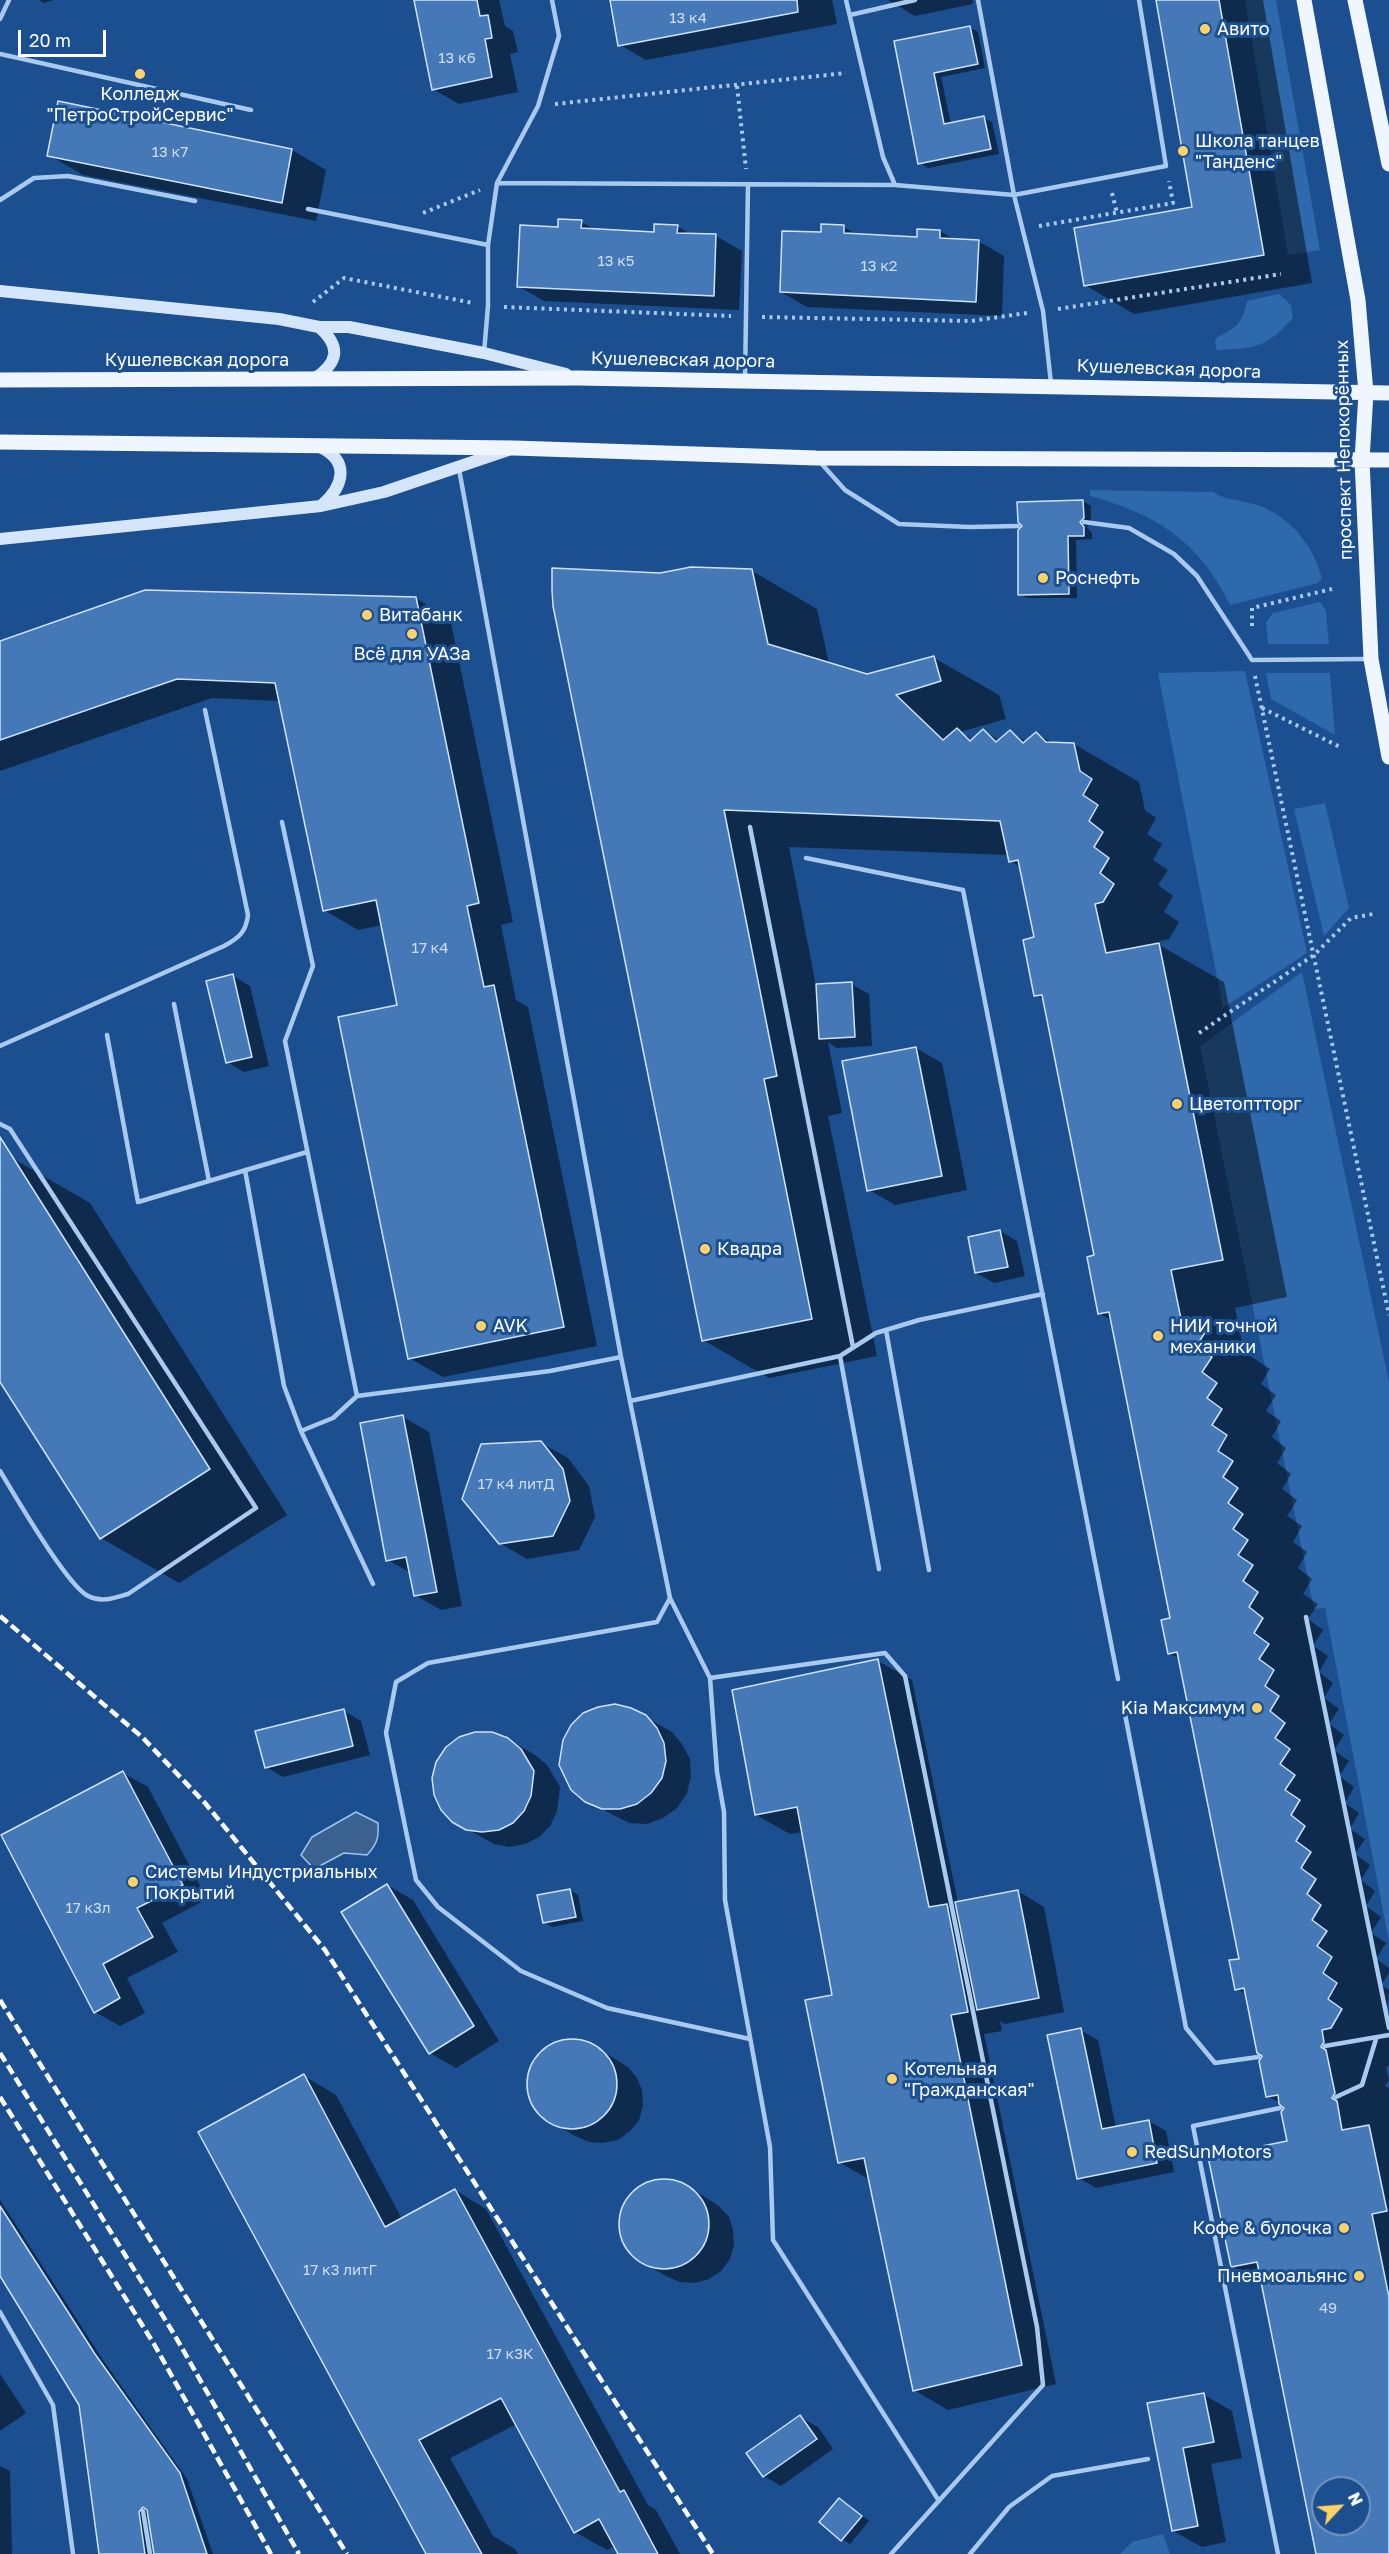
<!DOCTYPE html>
<meta charset="utf-8">
<style>
body{margin:0}
#map{position:relative;width:1389px;height:2554px;overflow:hidden;background:#1b4f8f;font-family:"Golos Text",sans-serif}
canvas{display:block}
.north{position:absolute;left:1311px;top:2476px;width:60px;height:60px;box-sizing:border-box;background:#1b4f8f;border:2px solid #7695bc;border-radius:50%;rotate:64deg;font-size:16px;font-weight:700;line-height:24px;text-align:center;color:#fff}
.north::after{content:'';display:block;margin:auto;width:21px;height:27px;background:#ffd166;clip-path:polygon(50% 0,100% 100%,50% 72%,0 100%)}
.scale{position:absolute;left:18px;top:30px;width:88px;height:27px;box-sizing:border-box;border:3px solid #fff;border-top:0;padding-left:8px;font-size:18px;line-height:21px;white-space:nowrap;color:#fff;-webkit-text-stroke:4px #1b4f8f;paint-order:stroke}
</style>
<div id="map">
<canvas width="1389" height="2554"></canvas>
<div class="north">N</div>
<div class="scale">20 m</div>
</div>
<script>
const context = document.querySelector('canvas').getContext('2d');
context.lineJoin = 'round';
function fill(path, color) { context.fillStyle = color; context.fill(path, 'evenodd'); }
function strokePath(path, color, width, dash) { context.strokeStyle = color; context.lineWidth = width; context.lineCap = dash ? 'butt' : 'round'; context.setLineDash(dash || []); context.stroke(path); }
function label(font, color, halo, rows, align = 'center') {
  context.font = font + ' "Golos Text",sans-serif'; context.lineWidth = 6; context.setLineDash([]); context.textBaseline = 'middle'; context.strokeStyle = halo; context.fillStyle = color; for (const [text, x, y, turn = 0] of rows) {
    context.save(); context.translate(x, y); context.rotate((+turn || 0) * Math.PI / 180); context.textAlign = isNaN(turn) ? turn : align; if (halo) context.strokeText(text, 0, 0); context.fillText(text, 0, 0); context.restore();
  }
}
fill(new Path2D(`
 M1245,0H1276L1320,250L1288,255Z
 M1279,294L1291,305L1293,318C1265,348 1258,348 1217,350L1215,343L1216,338C1237,327 1242,324 1247,301Z
 M1090,490L1213,492C1226,501 1243,500 1257,505C1290,516 1314,546 1322,579L1318,583L1230,605C1199,541 1156,514 1090,496Z
 M1320,602L1326,611L1329,644H1268L1266,622L1273,613Z
 M1245,671L1307,953L1223,1008L1158,673Z
 M1266,673H1330L1335,735L1271,699Z
 M1325,803L1349,908L1324,936L1294,809Z
 M1302,972L1389,1382V1942L1325,1608L1314,1609L1200,1046Z
 M1163,2534L1170,2554H1120L1132,2542Z`), '#2e69ad');
const water = new Path2D(`
 M356,1812L378,1823C379,1838 377,1844 367,1855L344,1853L314,1869L301,1855L312,1837Z`);
fill(water, '#3c6290');
strokePath(water, '#9cc4f0', 1.5);
fill(new Path2D(`
 M39,0H54L44,3Z
 M415,0H499L505,26L513,31L518,52L510,54L518,92L459,104L433,89Z
 M611,0H832L837,24L646,60L620,45Z
 M888,0H973V4L915,16Z
 M1157,0H1263L1312,283L1134,314L1085,285L1194,209Z
 M970,27L978,32L985,68L941,77L951,124L984,118L992,122L999,154L928,168L920,163L896,42Z
 M59,103L292,150L326,170L316,221L83,175L49,155Z
 M581,222L596,230L655,233L677,226L692,235L716,236L742,251L739,310L544,301L518,286L560,229Z
 M844,227L859,236L918,238L940,231L955,240L978,241L1004,256L1002,316L807,307L781,292L822,234Z
 M1083,501L1091,506V522L1087,527L1092,533V539L1076,540L1077,598H1027L1019,594Z
 M752,571L817,609L829,664L867,675L934,658L999,695L1006,719L960,732L973,740L984,731L1000,741L1010,732L1027,742L1036,733L1054,744H1074L1139,782L1145,810L1156,818L1147,834L1162,844L1153,860L1168,870L1158,885L1173,896L1164,912L1179,922L1169,939L1160,941L1161,946L1224,982L1287,1297L1235,1308L1244,1352L1270,1369L1261,1384L1276,1395L1266,1411L1281,1421L1272,1437L1286,1448L1277,1463L1291,1474L1282,1489L1297,1500L1287,1516L1302,1526L1293,1542L1307,1552L1298,1568L1312,1579L1303,1594L1318,1604L1308,1619L1323,1630L1313,1646L1328,1656L1319,1672L1333,1683L1324,1698L1339,1709L1329,1724L1344,1735L1334,1750L1349,1761L1339,1776L1354,1787L1345,1803L1359,1813L1350,1829L1365,1839L1355,1854L1370,1865L1361,1880L1375,1891L1366,1906L1381,1917L1371,1933L1386,1943L1376,1959L1389,1968V1973L1381,1985L1389,1990L1387,2011L1389,2013V2066L1386,2067L1389,2080L1385,2086L1389,2088V2554H1318L1263,2284L1232,2266L1289,2143L1287,2107L1268,2096L1264,2055L1247,1995L1237,1989L1240,1960L1180,1659L1169,1653L1172,1620L1112,1321L1099,1313L1096,1257L1045,1001L1036,995V939L1021,867L1010,861L1009,855L789,847L816,986L851,984L869,994L872,1046L837,1048L828,1042L842,1113L828,1116L877,1356L769,1378L703,1340L660,574ZM1323,2488H1359V2524H1323Z
 M415,598L450,618L513,922L501,925L516,1000L528,1007L597,1346L443,1377L409,1358L398,1006L382,925L358,930L324,910L280,701L212,698L0,771V643Z
 M233,976L250,986L269,1066L244,1072L227,1062Z
 M916,1048L942,1063L967,1190L895,1205L869,1190Z
 M12,1158L90,1203L287,1515L179,1583L101,1538L0,1379V1165Z
 M1000,1231L1017,1241L1025,1276L994,1283L976,1273Z
 M403,1417L429,1432L462,1606L441,1610L415,1595L411,1573L388,1560Z
 M541,1443L568,1458L589,1486L595,1517L579,1550L527,1559L500,1543Z
 M878,1661L912,1680L958,1903L1018,1891L1044,1907L1064,2012L1005,2024L1000,2021L1002,2031L984,2034L1056,2384L948,2410L914,2390L870,2180L839,2162L834,1996L803,1832L790,1834L756,1815Z
 M344,1711L361,1721L370,1755L283,1777L266,1767Z
 M645,1717L672,1732L682,1744L690,1759L691,1776L687,1793L677,1808L663,1818L647,1824L629,1823L586,1801Z
 M508,1739L535,1755L547,1765L560,1787L557,1811L550,1826L539,1837L525,1844L509,1847L494,1844L453,1821Z
 M123,1773L148,1787L207,1899L162,1923L178,1952L127,1978L145,2013L120,2026L95,2012Z
 M387,1885L413,1900L499,2041L456,2068L430,2053Z
 M570,1890L578,1895L583,1921L552,1927L544,1922Z
 M1080,2030L1098,2040L1116,2128L1149,2121L1166,2131L1174,2172L1096,2188L1079,2178Z
 M576,2041L590,2044L617,2060L628,2067L637,2078L642,2090L643,2106L639,2120L630,2131L618,2140L603,2143L589,2142L575,2136L548,2120L537,2110L531,2097L529,2082L532,2068L539,2056L550,2047L563,2042Z
 M304,2076L336,2095L402,2219L455,2190L486,2209L648,2505L656,2510L680,2554H619L615,2546L607,2550L575,2532L517,2424L450,2458L493,2536L515,2549L518,2554H428Z
 M667,2180L681,2183L708,2199L720,2207L729,2217L733,2230L734,2245L730,2259L721,2271L709,2279L695,2283L680,2282L666,2276L639,2260L629,2250L622,2236L620,2221L623,2207L630,2195L641,2187L654,2181Z
 M0,2200L103,2360L187,2479L213,2554H156L149,2513L146,2517L152,2554H101L80,2405L0,2274Z
 M0,2374L26,2413L0,2431Z
 M1204,2395L1232,2411L1242,2458L1211,2464L1226,2542L1202,2547L1173,2531L1148,2404Z
 M800,2417L818,2427L833,2449L781,2486L764,2476Z
 M0,2466L10,2471L12,2554H0Z
 M840,2499L869,2521L850,2544L842,2539Z`), '#0007');
const building = new Path2D(`
 M414,0H477L480,16L488,15L490,26L492,38L485,39L492,77L432,90Z
 M610,0H797L798,12L618,46Z
 M1156,0H1219L1264,255L1084,286L1074,228L1192,207Z
 M970,26L978,64L934,73L944,124L984,116L991,149L918,164L894,41Z
 M58,101L292,149L282,203L47,156Z
 M558,219L582,220L581,228L654,232V224L678,225L677,233L716,234L714,296L517,287L520,225L558,227Z
 M821,224L844,225V233L917,237V229L940,230V238L979,240L976,302L780,292L782,231L821,232Z
 M1083,500L1084,518L1080,522L1084,527V536H1068L1069,594L1018,595V530L1022,526L1018,522L1017,502Z
 M691,567L752,569L768,644L867,674L934,656L941,681L896,695L943,740L957,728L970,741L983,729L996,742L1010,730L1023,743L1036,732L1046,742L1074,743L1080,771L1092,779L1083,795L1098,805L1089,821L1103,832L1094,847L1109,858L1100,873L1114,884L1103,902L1095,904L1106,953L1159,943L1223,1260L1171,1270L1181,1319L1188,1317L1206,1331L1197,1345L1212,1357L1202,1372L1217,1383L1207,1398L1222,1409L1212,1425L1227,1435L1218,1451L1233,1461L1223,1477L1238,1488L1228,1503L1243,1514L1233,1529L1248,1540L1238,1555L1253,1565L1243,1581L1258,1592L1249,1607L1263,1618L1254,1633L1269,1644L1259,1659L1274,1670L1265,1686L1279,1696L1270,1711L1285,1723L1275,1738L1290,1749L1280,1764L1295,1775L1285,1790L1300,1800L1291,1815L1305,1826L1296,1841L1311,1852L1301,1868L1316,1879L1307,1894L1321,1905L1312,1920L1327,1931L1317,1946L1332,1957L1323,1973L1337,1983L1328,1999L1342,2009L1331,2028L1322,2030L1324,2042L1321,2047L1326,2050L1335,2093L1332,2098L1337,2101L1342,2130L1369,2125L1387,2211L1372,2214L1389,2297V2554H1316L1257,2262L1231,2267L1208,2157L1287,2141L1281,2112L1284,2108L1279,2104L1278,2095L1266,2097L1259,2061L1262,2056L1257,2053L1244,1988L1235,1990L1229,1960L1239,1959L1177,1652L1168,1654L1161,1620L1170,1618L1109,1312L1098,1314L1087,1257L1094,1255L1042,995L1034,996L1023,940L1034,937L1018,860L1009,862L1000,821L724,810L777,1076L764,1079L812,1319L702,1341L553,606L552,590V568L660,573ZM1323,2488H1359V2524H1323Z
 M145,590L416,597L479,903L467,906L484,987L494,985L564,1327L408,1359L338,1017L397,1005L376,900L323,911L275,683L177,679L0,740V641Z
 M233,974L252,1057L226,1063L206,981Z
 M852,982L855,1037L819,1039L816,984Z
 M916,1047L942,1176L867,1191L842,1061Z
 M0,1137L210,1469L100,1539L0,1382Z
 M1000,1230L1008,1267L975,1273L968,1237Z
 M403,1415L437,1592L414,1596L406,1557L386,1561L360,1423Z
 M541,1441L563,1469L570,1501L553,1536L499,1544L462,1499L481,1444Z
 M878,1659L929,1907L947,1904L968,2012L951,2015L1022,2365L913,2391L864,2158L838,2163L805,2000L832,1995L797,1807L755,1815L732,1690Z
 M615,1704L631,1708L646,1715L657,1728L664,1743L666,1761L662,1778L651,1793L637,1804L620,1809H602L585,1802L571,1790L559,1765L563,1740L571,1725L583,1713L598,1707Z
 M344,1709L353,1746L265,1768L255,1731Z
 M475,1732H492L508,1738L521,1749L534,1771L531,1796L524,1811L513,1823L499,1830L482,1832L466,1830L452,1822L441,1810L434,1795L432,1778L436,1762L446,1747L459,1737Z
 M123,1771L183,1885L137,1908L153,1937L103,1964L120,1998L94,2013L1,1835Z
 M387,1884L474,2026L429,2054L341,1912Z
 M570,1889L576,1917L543,1923L537,1895Z
 M1018,1890L1039,1998L977,2010L955,1902Z
 M1081,2028L1102,2129L1149,2120L1157,2163L1077,2179L1047,2035Z
 M527 2084a45 45 0 1 1 90 0a45 45 0 1 1-90 0Z
 M304,2074L385,2227L455,2189L620,2492L624,2490L658,2554H618L599,2519L574,2533L501,2398L419,2440L482,2554H426L198,2132Z
 M619 2224a45 45 0 1 1 90 0a45 45 0 1 1-90 0Z
 M0,2206L95,2354L180,2473L207,2554H154L147,2510L143,2507L139,2512L145,2554H99L79,2405L0,2276Z
 M1204,2393L1214,2442L1183,2448L1198,2526L1172,2531L1147,2403Z
 M800,2415L817,2439L763,2477L746,2453Z
 M839,2498L862,2516L841,2541L819,2522Z`);
fill(building, '#4478b7');
strokePath(building, '#cfe3fa', 1.5);
strokePath(new Path2D(`
 M737,86L746,169
 M555,104L846,73
 M1112,193L1117,213
 M423,213L480,190
 M1039,226L1173,203L1169,181
 M313,302L344,278L473,303
 M504,307L731,316
 M1058,309L1281,274
 M762,317L971,321L1027,313
 M1252,626V608L1332,589
 M1255,676L1389,1315
 M1262,708L1342,748
 M1199,1033L1314,955L1351,918L1373,914`), '#a9c9ee', 4, [3, 4.5]);
strokePath(new Path2D(`
 M846,0L883,157L895,185
 M978,0L1014,195L1043,311L1051,383
 M850,15L915,0
 M0,19L9,0
 M0,54L251,110
 M497,183L895,185L1014,195L1166,166L1139,0
 M0,200L34,178L68,176L195,201
 M308,209L488,245
 M484,353L488,306V245L497,183L538,106L559,36L552,0
 M745,379L748,184
 M820,462L845,490L899,524L969,527L1018,526
 M459,469L621,1357L670,1598L710,1678L717,1772L724,1812L725,1900L770,2147L773,2240L939,2501
 M1084,522L1129,528L1174,554L1197,576L1252,660L1367,659
 M282,822L313,966L285,1041L357,1396L550,1371L621,1357
 M750,827L853,1347
 M806,858L963,890L1118,1679
 M174,1004L209,1181
 M107,1035L138,1202L307,1152
 M0,1046L224,946C239,938 246,932 248,915L205,710
 M0,1124L10,1129L256,1508L128,1594C114,1598 102,1603 88,1596C66,1584 16,1497 0,1471
 M245,1170L284,1386L301,1431L373,1584
 M886,1330L929,1570
 M840,1356L879,1569
 M630,1401L840,1356L876,1333L919,1320L1043,1294
 M301,1431L333,1418L357,1396
 M670,1598L657,1622L428,1663L396,1682L386,1733L416,1880L438,1907L521,1971L607,2008L750,2039
 M1306,1617L1389,2028
 M710,1678L885,1653L905,1676L1037,2327L1043,2385L891,2554
 M1123,1704L1186,2028L1215,2063L1258,2057
 M1325,2046L1389,2035
 M1336,2097L1362,2085L1376,2039
 M0,2312L53,2405L73,2554
 M143,2511L150,2554
 M970,2554L1009,2507L1052,2476L1148,2459
 M1278,2554L1193,2126L1280,2108`), '#a9c9ee', 4.5);
strokePath(new Path2D(`
 M0,291L279,319L319,327H349L484,353L566,374
 M314,379C338,363 342,347 319,327
 M320,447C350,461 344,486 322,505
 M0,539L321,506L384,492L508,450`), '#d6e6fa', 12);
strokePath(new Path2D(`
 M1304,0L1358,300L1366,393L1362,460L1371,659L1389,757
 M1355,0L1389,164
 M0,380L578,378L1389,393
 M0,442L514,448L816,458L1389,460`), '#f0f6ff', 15);
strokePath(new Path2D(`
 M0,1616L142,1737L205,1803L325,1950L713,2554
 M0,2000L347,2554
 M0,2053L174,2334L299,2554
 M0,2097L154,2344L271,2554`), '#fff', 4.5, [10, 4.5]);
for (const [x, y, r, color] of [
 [1205,29,6,"#ffd166"],
 [140,74,6,"#ffd166"],
 [1183,151,6,"#ffd166"],
 [1043,578,6,"#ffd166"],
 [367,615,6,"#ffd166"],
 [412,634,6,"#ffd166"],
 [1177,1104,6,"#ffd166"],
 [705,1249,6,"#ffd166"],
 [481,1326,6,"#ffd166"],
 [1158,1336,6,"#ffd166"],
 [1257,1708,6,"#ffd166"],
 [133,1882,6,"#ffd166"],
 [892,2079,6,"#ffd166"],
 [1132,2152,6,"#ffd166"],
 [1344,2228,6,"#ffd166"],
 [1359,2276,6,"#ffd166"]
]) { const dot = new Path2D(); dot.arc(x, y, r, 0, 2 * Math.PI); context.fillStyle = color; context.fill(dot); strokePath(dot, '#1b4f8f', 2); }
label('15px', '#d0dded', null, [
 ["13 к4",688,18],
 ["13 к6",457,58],
 ["13 к7",170,152],
 ["13 к5",616,261],
 ["13 к2",879,266],
 ["17 к4",430,948],
 ["17 к4 литД",516,1484],
 ["17 к3л",88,1908],
 ["17 к3 литГ",340,2270],
 ["49",1328,2308],
 ["17 к3К",510,2354]
]);
label('18px', '#fff', '#1b4f8f', [
 ["Авито",1217,29],
 ["Колледж",140,94,"center"],
 ["\"ПетроСтройСервис\"",140,115,"center"],
 ["Школа танцев",1195,141],
 ["\"Танденс\"",1195,162],
 ["Роснефть",1055,578],
 ["Витабанк",379,615],
 ["Всё для УАЗа",412,654,"center"],
 ["Цветоптторг",1189,1104],
 ["Квадра",717,1249],
 ["AVK",493,1326],
 ["НИИ точной",1170,1326],
 ["механики",1170,1347],
 ["Kia Максимум",1245,1708,"right"],
 ["Системы Индустриальных",145,1872],
 ["Покрытий",145,1893],
 ["Котельная",904,2069],
 ["\"Гражданская\"",904,2090],
 ["RedSunMotors",1144,2152],
 ["Кофе & булочка",1332,2228,"right"],
 ["Пневмоальянс",1347,2276,"right"]
], 'left');
label('18px', '#fff', '#1b4f8f', [
 ["Кушелевская дорога",197,360],
 ["Кушелевская дорога",683,360,1],
 ["Кушелевская дорога",1169,369,2],
 ["проспект Непокорённых",1344,450,-91]
]);
</script>
